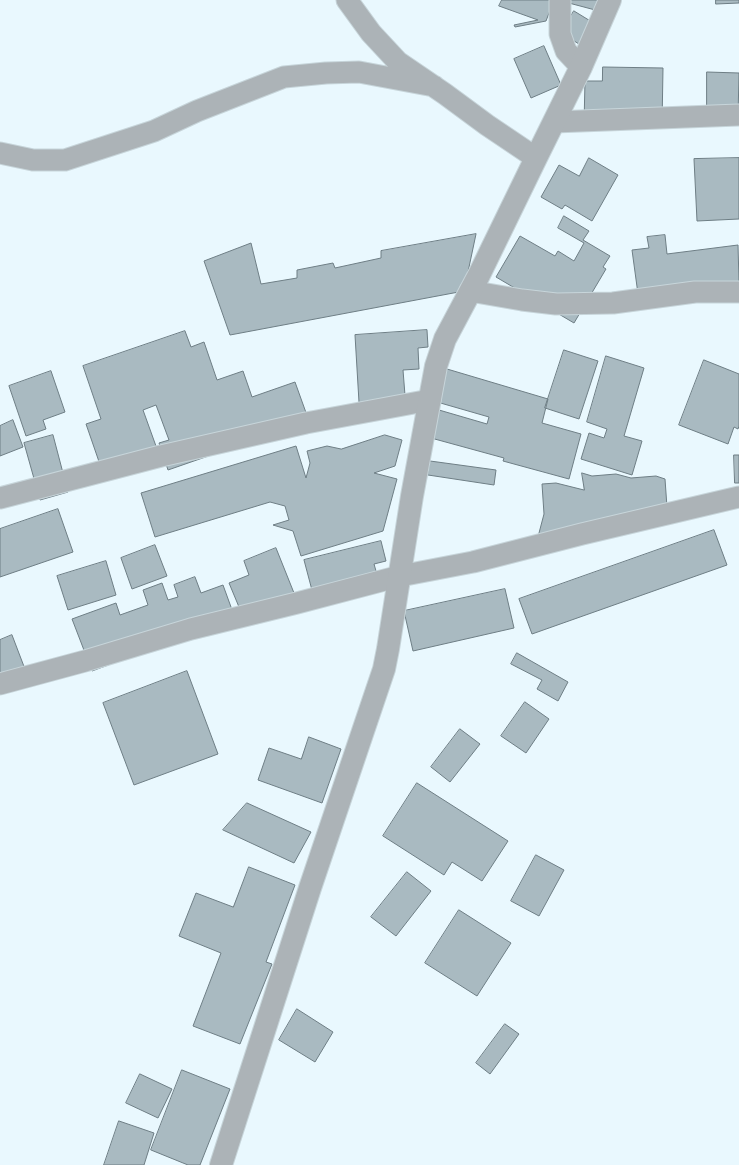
<!DOCTYPE html>
<style>
body{margin:0}
canvas{display:block;background:#e9f8fe}
</style>
<canvas width="739" height="1165"></canvas>
<script>
const context = document.querySelector('canvas').getContext('2d');
context.lineJoin = 'round';
function fill(path, color) { context.fillStyle = color; context.fill(path, 'evenodd'); }
function strokePath(path, color, width, dash) { context.strokeStyle = color; context.lineWidth = width; context.lineCap = dash ? 'butt' : 'round'; context.setLineDash(dash || []); context.stroke(path); }
const building = new Path2D(`
 M502,0H554L546,21L515,27L514,25L538,20L499,6Z
 M566,0H602L599,11L565,2Z
 M716,0H739V3L716,4Z
 M574,11L592,22L579,44L561,33Z
 M544,46L561,85L531,98L514,59Z
 M603,67L663,68L662,126L584,124L585,81H602Z
 M707,72L739,73L738,118H707Z
 M589,158L618,175L592,221L565,205L562,209L541,197L559,165L579,176Z
 M739,158V219L697,221L694,159Z
 M564,216L589,231L583,240L610,256L603,267L606,269L574,323L496,277L520,236L555,256L558,251L574,261L584,243L558,228Z
 M476,234L464,291L230,335L204,261L251,243L261,284L297,278V270L333,263L335,268L381,258V251Z
 M665,235L667,254L738,245L739,282L638,294L632,250L649,248L647,237Z
 M427,330L428,347L418,348L419,369L403,370L406,408L360,419L355,335Z
 M185,331L191,347L204,342L217,380L243,371L252,397L295,382L309,421L168,470L159,443L169,440L156,405L143,410L161,460L105,479L86,424L101,419L83,366Z
 M564,350L598,361L579,419L545,408Z
 M606,356L644,368L624,436L642,441L632,475L581,459L589,433L604,438L607,429L587,422Z
 M704,360L739,374V426L738,429L734,427L728,444L679,425Z
 M447,369L548,399L542,423L581,434L569,479L503,461L504,458L431,438L439,410L487,424L489,417L437,402Z
 M51,371L65,412L43,420L46,429L26,436L9,386Z
 M13,420L23,447L0,456V426Z
 M53,435L68,492L40,500L24,443Z
 M385,435L402,440L395,466L374,473L397,479L383,531L301,556L293,531L273,525L289,520L285,506L270,502L155,537L141,493L296,446L306,478L310,463L307,451L327,446L341,449Z
 M734,455H739V483H735Z
 M430,461L496,470L494,485L428,475Z
 M582,473L592,476L616,474L631,478L656,476L665,479L667,507L539,542V533L544,514L542,484L556,483L584,490Z
 M58,509L73,552L0,577V529Z
 M714,530L727,565L532,634L519,599Z
 M381,541L386,561L374,564L378,578L313,594L304,560Z
 M155,545L167,576L132,589L121,558Z
 M276,548L296,598L244,619L229,583L249,575L244,561Z
 M106,561L116,595L68,610L57,576Z
 M195,577L201,593L223,585L235,618L92,671L72,619L116,603L120,615L148,605L143,590L162,583L168,600L178,597L174,585Z
 M505,589L514,628L413,651L404,611Z
 M12,635L28,677L0,687V640Z
 M517,653L568,682L558,701L537,689L542,680L511,664Z
 M187,671L218,754L134,785L103,703Z
 M525,702L549,719L526,753L501,736Z
 M460,729L480,744L450,782L431,767Z
 M309,737L341,749L322,803L258,780L269,748L301,759Z
 M417,783L508,841L482,881L452,862L444,875L383,836Z
 M247,803L311,832L294,863L223,830Z
 M536,855L564,870L539,916L511,901Z
 M249,867L295,885L266,962L272,964L240,1044L193,1026L221,953L179,936L196,893L233,907Z
 M407,872L431,891L396,936L371,917Z
 M459,910L511,943L477,996L425,963Z
 M297,1009L333,1032L315,1062L279,1040Z
 M505,1024L519,1034L490,1074L476,1063Z
 M182,1070L230,1089L200,1165H188L151,1150Z
 M140,1074L172,1089L158,1118L126,1103Z
 M119,1121L154,1133L144,1165H104Z`);
fill(building, '#a9bac1');
strokePath(building, '#6e7e85', 1);
const minor = new Path2D(`
 M347,0L371,33L398,62L445,94L487,125L536,158
 M560,0V34L566,51L581,67
 M554,122L739,115
 M0,153L33,160H65L154,131L197,111L284,77L326,73L359,72L434,86
 M470,291L522,300L556,304L613,303L695,292H739
 M0,498L161,456L306,423L430,400
 M0,684L85,661L191,629L297,603L400,576L473,562L582,534L739,497`);
const tertiary = new Path2D(`
 M221,1165L310,888L384,669L388,649L412,496L436,366L445,339L479,275L536,158L581,67L610,0`);
strokePath(minor, '#c7d5da', 23);
strokePath(tertiary, '#c7d5da', 24);
strokePath(minor, '#acb3b7', 21);
strokePath(tertiary, '#acb3b7', 22);
</script>
